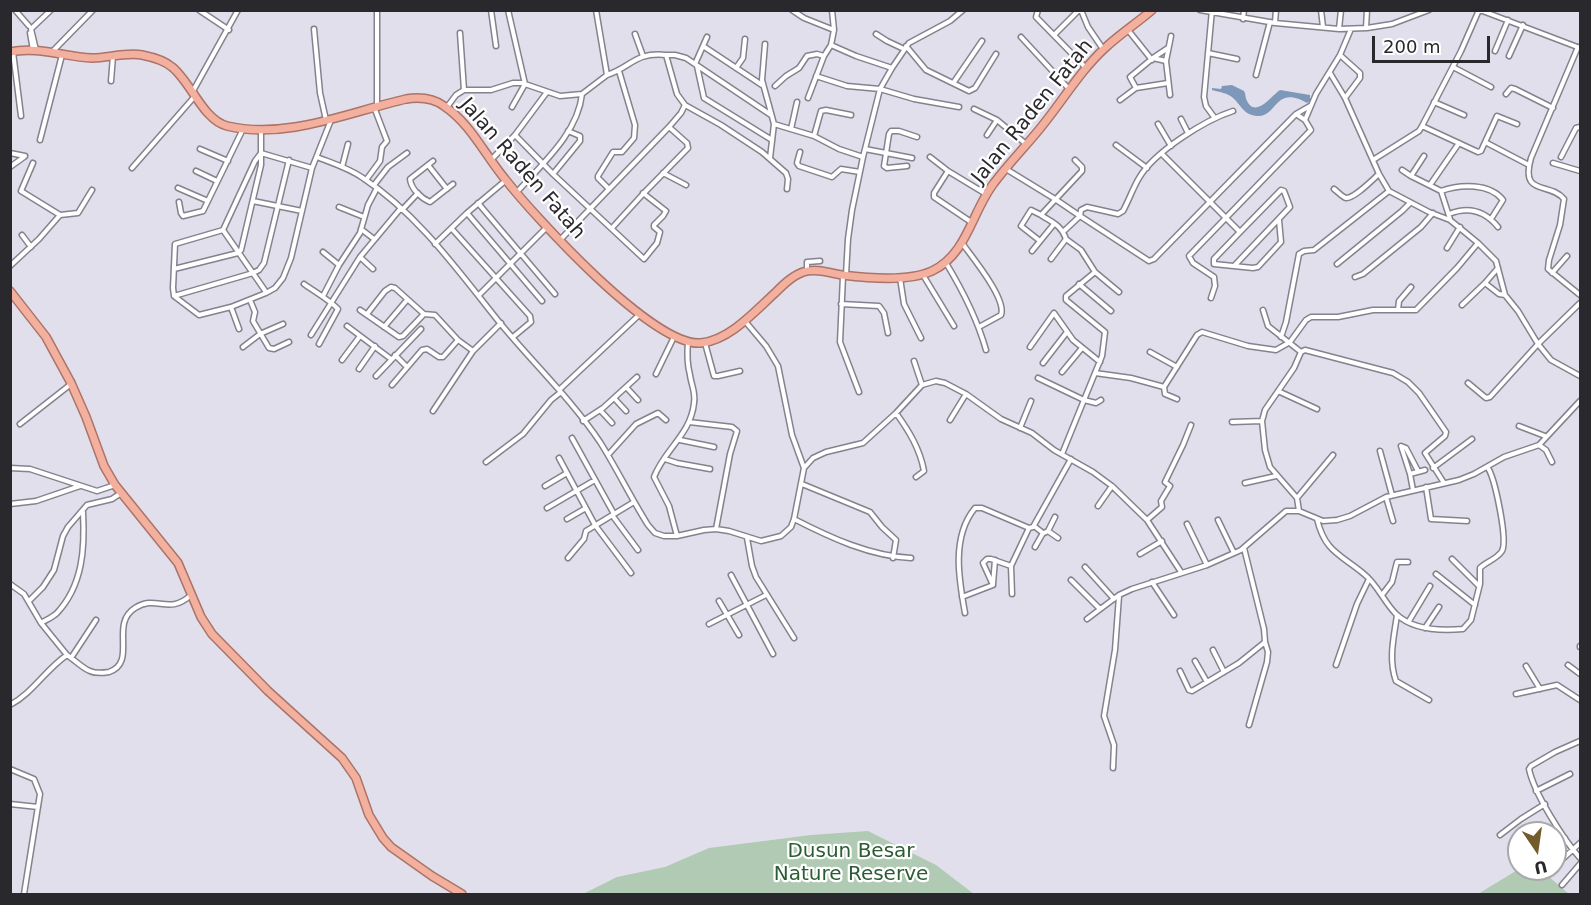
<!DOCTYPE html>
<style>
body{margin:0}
#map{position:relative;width:1591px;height:905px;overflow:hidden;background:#e2dfec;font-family:"DejaVu Sans",sans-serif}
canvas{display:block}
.frame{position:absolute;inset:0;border:12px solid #29292d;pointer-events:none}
.north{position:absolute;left:1507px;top:821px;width:60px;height:60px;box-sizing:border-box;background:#fff;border:2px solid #a9a9ab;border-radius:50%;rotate:167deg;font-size:16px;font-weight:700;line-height:24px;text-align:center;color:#29292d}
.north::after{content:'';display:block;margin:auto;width:21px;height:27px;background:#735c2c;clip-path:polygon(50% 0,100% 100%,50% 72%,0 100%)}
.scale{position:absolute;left:1372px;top:36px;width:118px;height:27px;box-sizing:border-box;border:3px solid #29292d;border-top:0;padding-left:8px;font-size:18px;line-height:21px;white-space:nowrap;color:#29292d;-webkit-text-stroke:4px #fff;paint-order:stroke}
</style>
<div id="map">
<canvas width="1591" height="905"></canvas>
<div class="frame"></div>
<div class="north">U</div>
<div class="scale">200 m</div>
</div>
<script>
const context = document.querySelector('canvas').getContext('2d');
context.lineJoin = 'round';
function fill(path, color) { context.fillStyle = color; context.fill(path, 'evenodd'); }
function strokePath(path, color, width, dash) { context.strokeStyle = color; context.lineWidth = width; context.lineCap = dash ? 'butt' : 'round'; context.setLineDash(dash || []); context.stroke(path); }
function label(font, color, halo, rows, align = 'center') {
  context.font = font + ' "DejaVu Sans",sans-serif'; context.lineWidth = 4.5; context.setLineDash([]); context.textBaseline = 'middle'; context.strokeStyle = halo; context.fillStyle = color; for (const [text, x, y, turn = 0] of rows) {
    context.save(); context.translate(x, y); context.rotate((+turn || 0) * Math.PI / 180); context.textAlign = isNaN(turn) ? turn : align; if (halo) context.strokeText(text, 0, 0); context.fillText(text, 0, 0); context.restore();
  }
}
fill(new Path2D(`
 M868,831L936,865L974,894H583L617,877L665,867L709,848L811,835Z
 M1519,869H1540L1569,894H1478Z`), '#b1cab3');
fill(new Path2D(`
 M1232,85L1244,91C1246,94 1245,98 1247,101C1256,119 1273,94 1280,90L1310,95V101L1307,103C1275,85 1278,115 1259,116C1244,116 1242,106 1233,98C1228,93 1219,92 1212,90V88L1221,89L1222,86Z`), '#7d98b8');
const minor = new Path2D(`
 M15,10L29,26
 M199,10L229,30
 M377,10V106
 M491,10L496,46
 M508,10L525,84L512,107
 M792,10L804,18L834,30
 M832,10L834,30L831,45L856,56L892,68
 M1038,10L1036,17L1086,68
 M1081,10L1088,27L1103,49
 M1200,10L1275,23L1339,29L1367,28L1392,24L1429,10
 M1212,10L1204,97L1206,106L1214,117
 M1321,10L1323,27
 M1480,10L1580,48
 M1243,19L1244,10
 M1275,23L1276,10
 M32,28L51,10
 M1366,28L1367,10
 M31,29L36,50
 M314,29L320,93L326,120
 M1339,29L1341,10
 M1128,30L1152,60
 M30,33L33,50
 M460,33L464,90
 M635,34L643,56
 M876,34L887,41L904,49
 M1055,34L1079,10
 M1021,37L1069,89
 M765,44L762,80L774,124L770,158
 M703,46L762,85
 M906,46L926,70L969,91L975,88L996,54
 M1578,47L1531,158C1520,197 1549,181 1564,199L1560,225L1549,260L1548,269L1580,295
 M1495,51L1508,20
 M13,52L21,116
 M51,53L93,10
 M1208,53L1237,59
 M666,55H675L686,58L771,115
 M1340,55L1360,73V78L1345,98
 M1509,56L1523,25
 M1153,58L1168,48
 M1166,61L1153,58L1130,77L1136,88L1168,83
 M695,64L707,37
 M697,66L704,98L772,140
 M1453,67L1491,87
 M736,68L743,58L745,39
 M1330,73L1345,98L1379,174L1389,191L1429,212L1450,220L1478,243
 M1256,75L1270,22
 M816,76L847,86L880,89L914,99L959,107
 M111,81L113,56
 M954,82L982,41
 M775,86L786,76L799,68L807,56L817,54L824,56
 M193,91L238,10
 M1506,94L1511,88L1515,89L1553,108
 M1170,95L1166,61L1171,36
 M808,98L824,56L831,45
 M1120,100L1136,88
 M1434,102L1464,115
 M685,105L721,125L762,152L786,173L788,179L787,189
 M447,107L456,95L464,90H491L513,83H522L560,96L582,94L607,75L596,10
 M974,109L997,120L1026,144
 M1296,114L1310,106
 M1181,119L1188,133
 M1305,120L1316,94L1340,55L1351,29
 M774,124L814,136L839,149L863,157
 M1158,124L1171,146
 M1422,126L1478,152L1481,151L1497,116L1517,124
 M791,129L797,102
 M515,135L553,174L644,259L657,243L660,232L654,227V225L663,216L666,211L643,193
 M987,135L997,120
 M814,136L821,111L826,110L851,115
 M40,140L62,55
 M1485,142L1529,165
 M1116,145L1147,168
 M200,149L228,161
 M865,149L912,158
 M800,152L797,163L799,166L832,177L841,169L860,172
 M10,153L25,156
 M1162,154L1240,232L1281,190L1284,191L1290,207L1235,265
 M1424,156L1411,176L1441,191L1450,219
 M317,157C332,163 349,168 363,178C418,214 459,272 500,323C533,363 571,399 600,442C617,469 631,498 648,525L655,533L664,536H677L704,530L716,529L729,531L761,541L781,536L791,527L794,519L804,468L813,458L826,452L863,443L896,413L922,385L936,381L945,383L966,394L1001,419L1032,433L1054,450L1093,472L1112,486L1147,520L1181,572
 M930,157L948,171L986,194
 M1561,157L1576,128L1580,127
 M491,160L515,135L547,92
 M1075,160L1082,167V171L1041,215C1053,223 1061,225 1066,239L1081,250L1095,272L1119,292
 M1373,160L1419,131L1422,126L1461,51L1479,10
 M433,161L410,179C411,189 421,198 430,202L453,184
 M33,163L21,191L60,215
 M1553,163L1580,171
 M428,165L447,189
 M907,166L887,168L884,166L889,134L891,131H899L917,137
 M10,167L24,157
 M342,167L348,144
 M132,168L195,96
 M1006,169L1055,199L1080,216L1081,210L1087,207L1118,214L1123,211C1129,200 1133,188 1139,178C1154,152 1205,120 1233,111
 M1402,170L1411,176
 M196,171L217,181
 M948,171L934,193V197L971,222
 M663,173L686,185
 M553,174L580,141V136L568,131
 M366,180L380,161L382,147L387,141L374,107
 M374,185L388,167L407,153
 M1430,185L1459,143
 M178,188L208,201
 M609,189L598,178V176L613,152H622L634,138L635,125L619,71
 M1334,189C1337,191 1342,197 1346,198C1355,198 1372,180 1379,174
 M1441,191C1460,184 1490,183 1503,200L1491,219
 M517,192C542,164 578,133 582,94
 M253,201L302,211
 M179,202L181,213L183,216L203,211L243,129
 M478,203L555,294
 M339,207L364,217
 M402,210L418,193
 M467,213L542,301
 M1449,214C1469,206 1485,211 1498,227
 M612,228L643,194L688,148L687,143L669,127
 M361,229L374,239
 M452,229L530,316L531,322L513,337
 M223,230L175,244L173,288L174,296L199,315L231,307L266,293L275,288L283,278L291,258L312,168L331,120
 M1064,231L1080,216L1149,261L1154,259L1296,114L1305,120L1311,130L1189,256L1193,263L1214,277L1215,286L1211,298
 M1240,232L1214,259V264L1253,268L1258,267L1281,242L1279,220
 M22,235L31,247
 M560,240L669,127L681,113L685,105L677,94L666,55C634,52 632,67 607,75
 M1040,241L1021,226L1031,210L1041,215
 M962,243C972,257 1007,299 1001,315L979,327
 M435,244L467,213L505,181
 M1447,248L1460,227
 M1032,251L1054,224
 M323,252L339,265
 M360,257L373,269
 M1051,259L1066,239
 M946,263C963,291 977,318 986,350
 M1337,264L1402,211L1410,203
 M10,266L39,239L60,215L78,213L92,190
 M174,269L238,253L241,250L261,165V129
 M807,271V262L820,261
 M1095,272L1066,296V300L1105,332L1102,356L1095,373
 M1552,273L1567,256
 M846,275L848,239L852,210L863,157L880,89L892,68L909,43L950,21L963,10
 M923,275L954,326
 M843,276L840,342L859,392
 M1355,277L1363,274L1421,227L1433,213
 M900,278L904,304L921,338
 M1485,283L1498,268
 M304,284C315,292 328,299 338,309L319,344
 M1079,284L1111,311
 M266,292L223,230L255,161L261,153L312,168
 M479,295L547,227
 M174,296L253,273L259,270L264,263L289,160
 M323,296L339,265L360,233L368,205L377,188
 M250,300L255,312L253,321L269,348L274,349L289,342
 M841,304L879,306L884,313L888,333
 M1462,305L1485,283L1499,294L1505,295
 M231,307L239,329
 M360,310L399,337L403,336L424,314L435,315L458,340L473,351
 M1263,310L1268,326L1301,352
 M1398,310L1399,301L1411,287
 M367,314L385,291L391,287L395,288L424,314
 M744,320L766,346L778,366L792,435L804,468
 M347,326L391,359
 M384,327L407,300
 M311,335L360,257L401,208
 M1281,337L1286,322L1299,254L1304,251L1314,250L1389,191
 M705,343L714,376H718L740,371
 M243,347L260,334L283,324
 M1030,347L1054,313L1073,340L1100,362
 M1150,352L1177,367
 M1301,352L1305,350L1393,373L1408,382L1419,393L1446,432L1445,436L1425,453L1444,483
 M395,355L407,367
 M342,360L360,336
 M914,361L922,385
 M1043,363L1067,332
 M359,369L375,346
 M1062,372L1082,348
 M656,374L674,337
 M376,376L421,329
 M1038,378L1084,400L1096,403L1101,400
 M1468,383L1486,398L1490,397L1538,344L1580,303
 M392,385L422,350L427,349L439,357H443L458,340
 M626,387L638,400
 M559,390L640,314
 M1278,391L1317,409
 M614,398L626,411
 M1177,399L1165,394L1164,387L1197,335L1202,332L1248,346L1276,350L1290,342L1306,320L1311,317H1338L1373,310H1416L1457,268L1478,243L1496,261L1505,295L1518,311L1538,344L1551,360L1580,376
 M600,410L612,423
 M433,411L473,351L501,323
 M896,413C909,431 920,449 924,471L916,477
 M950,420L966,394
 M583,421L603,408L637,377
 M689,422L732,427L737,431L730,454L716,529
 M1232,422L1262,421
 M20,424L71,384
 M1519,426L1545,436
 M1020,428L1031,401
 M572,438L614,514
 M680,440L714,447
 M1539,445L1546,450L1552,462
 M1380,451L1392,495
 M1062,454L1095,373L1131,378L1164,387
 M608,455L636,424L658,413L666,420
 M559,458L595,525L631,573
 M665,459L677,463L710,469
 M486,462L523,434L551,400L561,392
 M10,468L30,469L97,491L115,485
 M1433,468L1472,439
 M1410,474L1425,470
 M1245,483L1276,476
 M802,484L870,512L882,527L896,540L893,558
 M545,486L567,473
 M1426,487L1431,519L1467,521
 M1413,490L1410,474L1401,446L1406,448L1418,471
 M1386,497L1393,521
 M1297,498L1333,455
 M10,504L36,501L80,486
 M1098,506L1112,486
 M547,508L595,480
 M1299,511L1297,498L1270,467L1265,450L1262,421L1265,410L1294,368L1301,352
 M612,515L638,550
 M567,519L586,508
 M794,519C831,538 870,556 911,558
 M1317,519C1325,552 1340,554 1364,574C1377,584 1384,602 1396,614C1413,630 1441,631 1463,629L1471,620L1480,584V568C1486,562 1497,559 1502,551C1508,540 1495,479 1488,468
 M1147,520L1162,507L1161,501L1170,486L1165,482L1183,445L1191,425
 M1218,520L1234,553
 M1187,524L1207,565
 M1034,526L1043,533L1035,547
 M1048,531L1058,538
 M1044,533L1048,531L1055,517
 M677,536L669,506L654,477C664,450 691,434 694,403C696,393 691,384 690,375C687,364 687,353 688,342
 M747,538L752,566L756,577L794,638
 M1140,554L1162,541
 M568,558L584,539L586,531L634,502
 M1452,559L1479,586
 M1011,566L1012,594
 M1085,567L1114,599
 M1436,574L1475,605
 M731,575L773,654
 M1071,580L1100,609
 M1152,582L1174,615
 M10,584L24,594L41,623L67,655
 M993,584L995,560
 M1382,595L1392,582L1397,562H1408
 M962,597L993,585L983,563L987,559H991L1011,566L1029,528
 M29,601L43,587L54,570L63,536L68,527L87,505L112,499L121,493
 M719,601L739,635
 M965,613C959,580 951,537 975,508H982L1029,528L1033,527L1071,459
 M1397,615C1394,637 1388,659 1396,681L1429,700
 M1087,619L1119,595L1132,589L1207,565L1241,550L1286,511H1299L1323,521L1337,520L1350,516L1386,497L1459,480L1474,474L1504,457L1539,445L1580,401
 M1409,621L1430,586
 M41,623C46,620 53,617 57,613C83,585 85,548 83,512
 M709,624L766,595
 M1425,628L1439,607
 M1580,646V647
 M1213,650L1224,672
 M71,658L96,620
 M1195,661L1207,682
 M1336,665L1357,604L1369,579
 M1568,665L1580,674
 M1526,666L1540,689
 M1180,671L1189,690L1192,691L1239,663L1265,642L1264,629L1244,548
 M1516,694L1557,685L1580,700
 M10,705C33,693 46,669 67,655C75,660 82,668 90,671C96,674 103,673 109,672C138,662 109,624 135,608C157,594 168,616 191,595
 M1249,725L1267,662L1268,652L1265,642
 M1580,741L1555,752L1531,766L1529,769C1534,793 1563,839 1580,858
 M1113,768L1114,745L1104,716L1115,650L1119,596
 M10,769L34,779L40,794L24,894
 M1536,791L1570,774
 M10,804L38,807
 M1500,835L1521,819L1545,804
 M1555,845L1565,838
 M1555,866L1580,843
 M1547,873L1551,869
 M1562,885L1580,864`);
const trunk = new Path2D(`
 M10,52C38,46 65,57 92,58C108,58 126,52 142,55C152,57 164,60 172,67C191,82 203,120 227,126C287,140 349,112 406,99C419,97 433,98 444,106C470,123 485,155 505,179C535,217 653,347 701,343C730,340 755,311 775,293C783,285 792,276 803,272C816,268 830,273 842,275C868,278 908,282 932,271C967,255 972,211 994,183C1009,163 1027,145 1042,126C1063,100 1081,70 1105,48C1120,34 1137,23 1152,10
 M10,291L46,337L71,383L86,417L104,466L115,485L178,563L201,617L212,634L268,691L342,758L356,778L369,815L383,838L391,847L432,876L462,894`);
strokePath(minor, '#84828d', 7);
strokePath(trunk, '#ab7468', 10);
strokePath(minor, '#fff', 4);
strokePath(trunk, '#f4b09f', 7);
label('20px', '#29292d', '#fff', [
 ["Jalan Raden Fatah",1033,112,-51],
 ["Jalan Raden Fatah",522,169,49]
]);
label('20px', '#2b5d33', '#fff', [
 ["Dusun Besar",851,852],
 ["Nature Reserve",851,875]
]);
</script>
